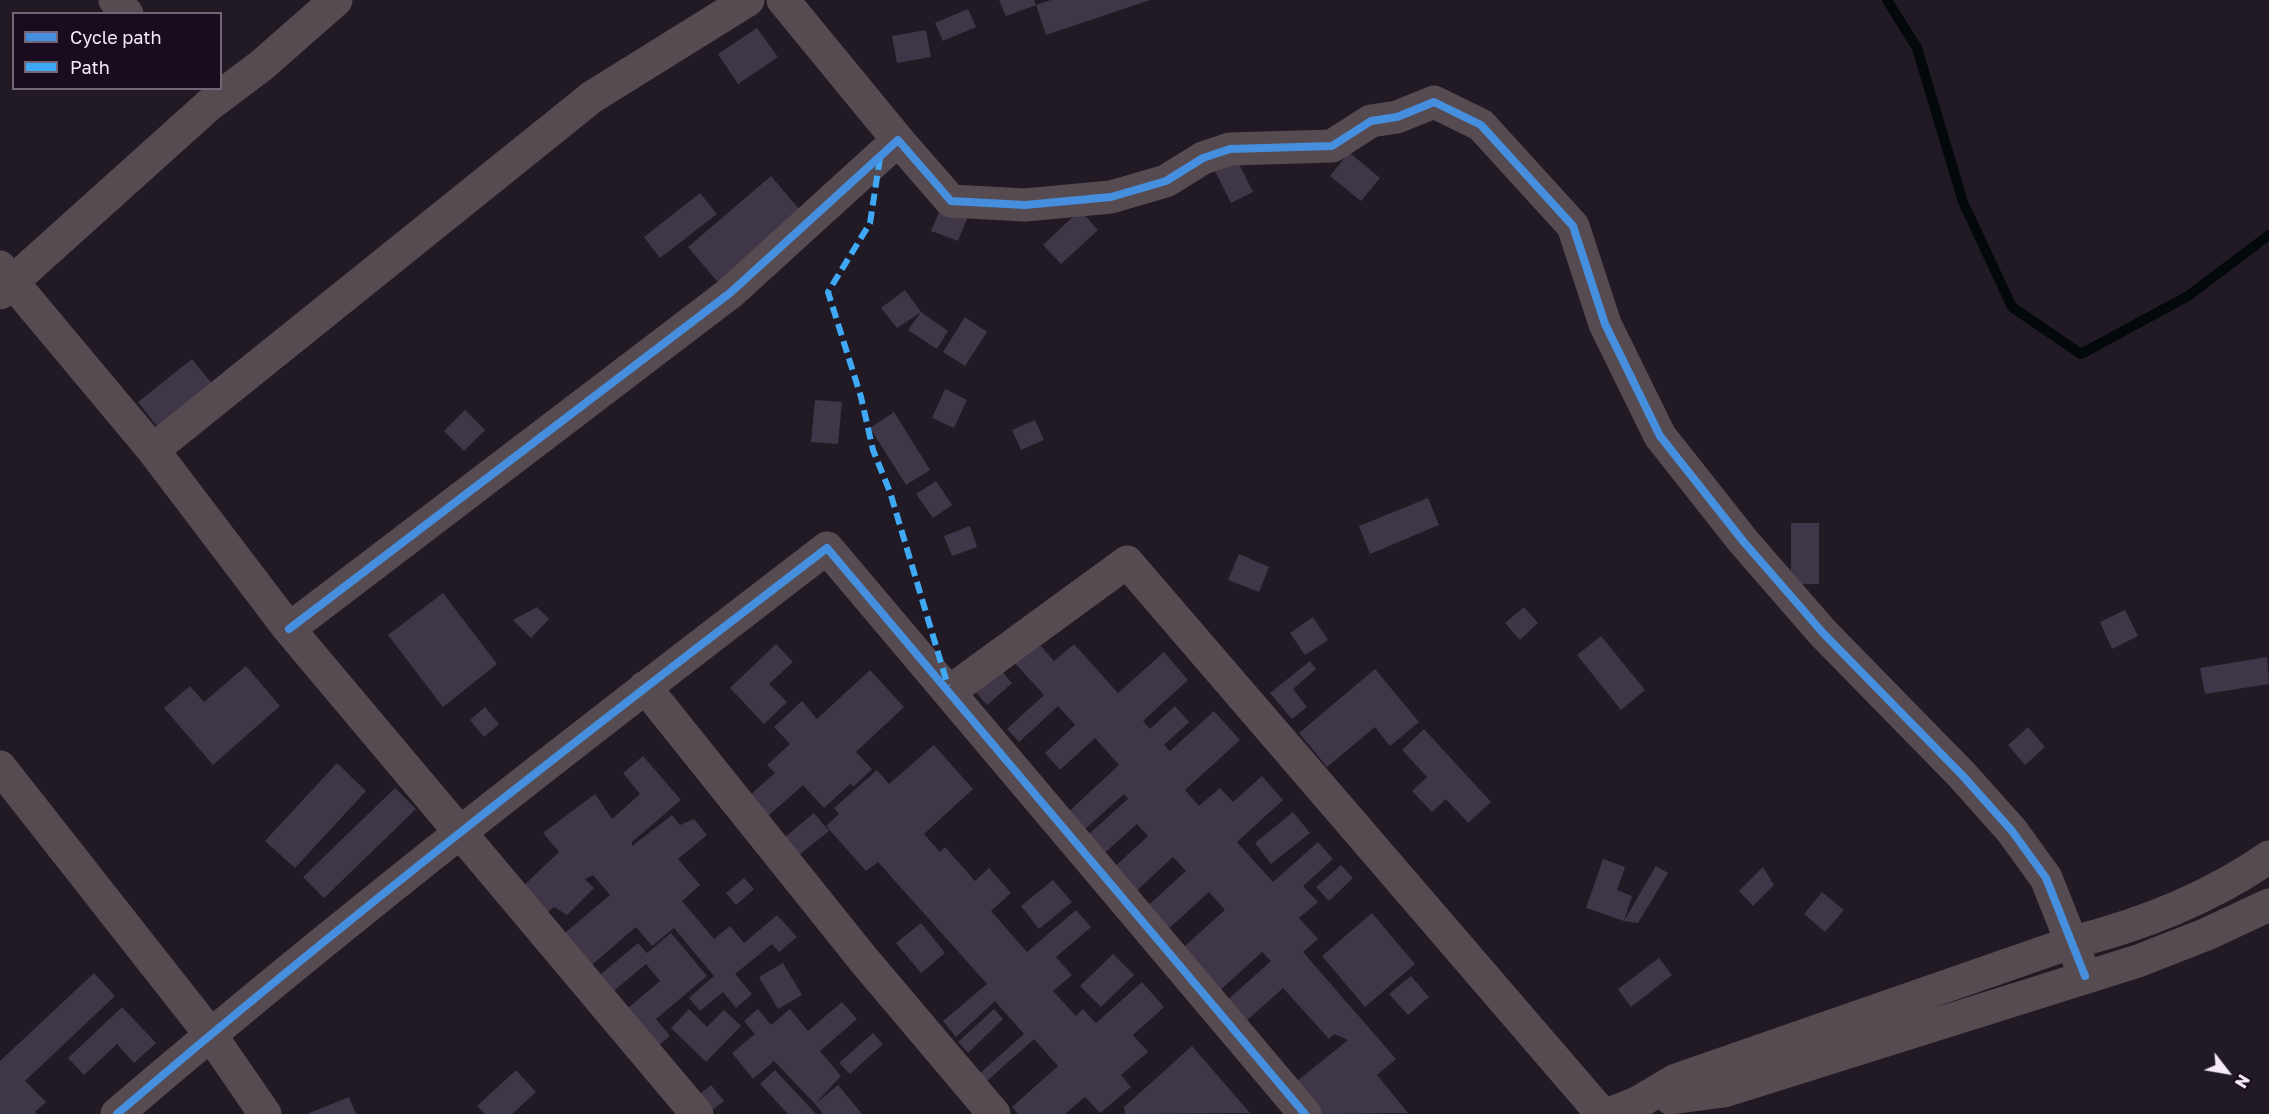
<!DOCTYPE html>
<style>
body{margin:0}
#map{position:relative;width:2269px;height:1114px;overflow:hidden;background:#211a24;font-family:"Golos Text",sans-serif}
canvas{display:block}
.legend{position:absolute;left:12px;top:12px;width:210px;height:78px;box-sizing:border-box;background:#190c1f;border:2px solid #716576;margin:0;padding:8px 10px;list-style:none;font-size:18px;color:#f4eaf8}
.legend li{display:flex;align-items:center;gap:12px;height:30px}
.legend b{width:30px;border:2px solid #716576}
.north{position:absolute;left:2197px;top:1042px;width:60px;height:60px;-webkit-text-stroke:4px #190c1f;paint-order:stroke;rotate:121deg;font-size:16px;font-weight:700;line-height:24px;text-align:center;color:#f4eaf8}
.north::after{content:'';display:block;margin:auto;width:21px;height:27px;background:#f4eaf8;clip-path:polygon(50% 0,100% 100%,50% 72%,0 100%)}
</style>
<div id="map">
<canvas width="2269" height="1114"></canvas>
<ul class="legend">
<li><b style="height:8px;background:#468fdf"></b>Cycle path</li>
<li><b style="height:8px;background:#3fa9f5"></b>Path</li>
</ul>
<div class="north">N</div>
</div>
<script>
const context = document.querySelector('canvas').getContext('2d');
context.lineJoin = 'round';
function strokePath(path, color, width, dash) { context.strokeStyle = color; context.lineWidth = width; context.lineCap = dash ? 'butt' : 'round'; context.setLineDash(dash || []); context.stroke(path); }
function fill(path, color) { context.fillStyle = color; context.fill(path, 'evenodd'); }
strokePath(new Path2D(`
 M1887,0L1917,48L1963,202L2012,307L2081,354L2188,296L2269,235`), '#03080b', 10);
fill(new Path2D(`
 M999,0H1034L1036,5L1006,16Z
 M1051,0H1150L1046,35L1036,5Z
 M968,9L976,27L943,41L935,23Z
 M757,28L778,57L738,84L718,54Z
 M926,30L931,57L897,63L892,36Z
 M1233,152L1253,192L1231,203L1211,163Z
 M1349,152L1380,178L1361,201L1330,176Z
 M771,176L805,216L722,287L688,247Z
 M700,193L717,214L660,258L644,237Z
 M942,205L968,216L958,241L931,231Z
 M1080,210L1098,230L1061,264L1043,245Z
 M905,290L921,312L897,328L881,308Z
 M921,312L948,331L937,349L908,330Z
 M965,317L987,332L965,366L943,352Z
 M192,359L213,385L159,429L138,402Z
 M945,389L967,400L954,428L932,418Z
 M815,400L842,402L838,444L811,442Z
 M465,410L485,430L464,451L444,431Z
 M894,412L930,470L906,485L870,428Z
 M1035,420L1044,440L1021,450L1012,430Z
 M936,481L952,505L933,518L916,494Z
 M1428,498L1439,525L1370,554L1359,526Z
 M1791,523H1819V584H1791Z
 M970,526L977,547L952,556L944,536Z
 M1239,554L1269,567L1259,592L1228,580Z
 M443,593L497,664L443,707L388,635Z
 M537,607L549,619L531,638L513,620Z
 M1524,607L1538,623L1520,640L1505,623Z
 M2125,610L2138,636L2112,649L2100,622Z
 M1313,617L1328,640L1305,655L1290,633Z
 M1601,636L1645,690L1621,710L1577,655Z
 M1034,638L1054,661L1074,644L1118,693L1164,652L1188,680L1143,721L1150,729L1175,706L1189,722L1164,745L1170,751L1214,711L1240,740L1185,790L1199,806L1220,788L1233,802L1262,776L1283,800L1237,842L1273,882L1318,842L1333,859L1303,886L1318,902L1299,918L1318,939L1303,952L1396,1059L1377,1075L1408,1113L1316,1114L1292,1085L1348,1040L1334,1034L1329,1039L1283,988L1243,1024L1224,1003L1271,961L1262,952L1215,995L1177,953L1225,910L1209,892L1164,933L1143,910L1186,871L1173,857L1132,895L1110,871L1148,836L1137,824L1099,858L1082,840L1128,799L1124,794L1084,830L1067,813L1119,765L1095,738L1060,770L1045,753L1075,725L1058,706L1019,742L1007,729L1044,695L1011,659Z
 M776,644L793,662L769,684L787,702L764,724L730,688Z
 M2267,657L2269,684L2205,694L2200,668Z
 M1310,661L1316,669L1293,689L1307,707L1292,719L1270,693Z
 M246,666L280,706L213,765L164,708L190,686L204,702Z
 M997,666L1012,683L987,705L972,688Z
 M1375,669L1419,722L1390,746L1375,727L1327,767L1299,733Z
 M870,670L904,707L856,752L872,769L853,787L851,783L824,808L803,785L768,816L749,796L775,773L767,765L790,744L774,727L802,701L817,719Z
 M485,707L499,724L484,737L470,720Z
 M2028,727L2045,747L2025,765L2008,745Z
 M1424,729L1491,802L1468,823L1446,799L1432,812L1412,791L1427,777L1402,750Z
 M934,745L973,789L924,834L940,852L945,847L975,881L989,868L1011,893L991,911L1027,952L1076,910L1091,927L1056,957L1072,975L1053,991L1076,1016L1083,1009L1096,1023L1142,982L1164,1007L1133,1035L1148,1052L1121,1075L1131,1087L1100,1113L1085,1097L1065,1114H1018L1012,1107L1058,1066L1034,1039L987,1081L980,1073L1024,1034L995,1001L956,1037L943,1021L987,984L878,862L866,871L826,826L839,814L834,808L877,770L889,784Z
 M643,756L681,800L632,842V846L672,815L680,825L694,819L707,835L678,859L700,885L682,901L714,939L730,926L744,943L777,915L797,937L779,952L772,944L735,974L752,994L736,1008L723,992L700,1011L689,998L714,976L674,928L652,946L636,927L587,969L560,937L610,895L593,875L585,879L594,888L567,915L554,907L542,918L517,892L559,852L543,833L595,794L612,819L640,794L623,773Z
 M337,763L366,791L295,868L265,841Z
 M395,788L416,809L324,898L303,877Z
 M1293,812L1310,833L1271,864L1255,843Z
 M814,813L829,831L794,859L780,841Z
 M1603,859L1625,867L1617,890L1632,896L1624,921L1656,866L1668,873L1638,923L1624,921L1586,908Z
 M1341,865L1353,878L1329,901L1316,887Z
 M1763,867L1774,885L1753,906L1739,891Z
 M744,878L754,889L736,905L726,893Z
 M1053,880L1072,902L1039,929L1021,906Z
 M1822,892L1844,910L1825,932L1804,914Z
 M1372,913L1415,964L1365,1007L1322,956Z
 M921,923L945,953L921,973L896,943Z
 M671,933L707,976L656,1019L670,1036L658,1046L627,1009L660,981L646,964L609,995L595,979L638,943L647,953Z
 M1113,954L1134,975L1101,1007L1080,986Z
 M1659,958L1672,975L1631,1007L1618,989Z
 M783,963L802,995L778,1009L759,977Z
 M94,973L115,996L25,1081L46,1102L35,1112L36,1114H0V1061Z
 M1411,976L1429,997L1408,1015L1389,994Z
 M842,1002L857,1019L820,1051L841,1076L815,1104L774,1061L753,1079L732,1053L755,1034L744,1021L758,1009L771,1025L790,1009L808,1031Z
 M122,1007L156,1043L134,1063L117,1044L84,1075L68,1058Z
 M689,1009L707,1027L724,1010L741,1026L706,1062L671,1028Z
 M994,1009L1003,1019L968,1053L958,1042Z
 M873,1033L883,1044L850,1074L839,1063Z
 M1192,1046L1250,1113L1125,1114L1124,1107Z
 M516,1070L536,1092L512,1114H485L477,1106Z
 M775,1070L816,1114H788L760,1084Z
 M711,1085L724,1101L707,1114L695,1098Z
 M838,1085L862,1114H823L815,1104Z
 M349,1097L356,1114H307Z`), '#3f3647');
strokePath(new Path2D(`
 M115,0L127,14
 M783,0L898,140
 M0,267L153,450L592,97L748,0
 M0,293L209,105L262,65L336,0
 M153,450L289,629L697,1114
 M289,629L730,293L898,140L951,201L1025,205L1111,197L1166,181L1203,158L1230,149L1332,146L1371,121L1397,117L1434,102L1481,125L1573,226L1605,324L1660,436L1743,541L1823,633L1962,775L2012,831L2046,878L2085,976
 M645,687L863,959L994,1114
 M949,692L1127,562L1602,1114
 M117,1114C347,917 587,732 827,548L1305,1114`), '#564b50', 33);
strokePath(new Path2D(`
 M0,767L210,1034L265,1114
 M1670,1098L1724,1091L2138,961L2207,934L2269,905
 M1609,1114L1639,1102L1676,1080L2073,942C2141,925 2211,897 2269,857`), '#564b50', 33);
strokePath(new Path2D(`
 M880,158L870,223L828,292L861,397L873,450L890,492L948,686`), '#3fa9f5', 6, [12, 6]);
strokePath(new Path2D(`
 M289,629L730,293L898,140L951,201L1025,205L1111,197L1166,181L1203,158L1230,149L1332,146L1371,121L1397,117L1434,102L1481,125L1573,226L1605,324L1660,436L1743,541L1823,633L1962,775L2012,831L2046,878L2085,976
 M117,1114C347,917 587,732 827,548L1305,1114`), '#468fdf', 8);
</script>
